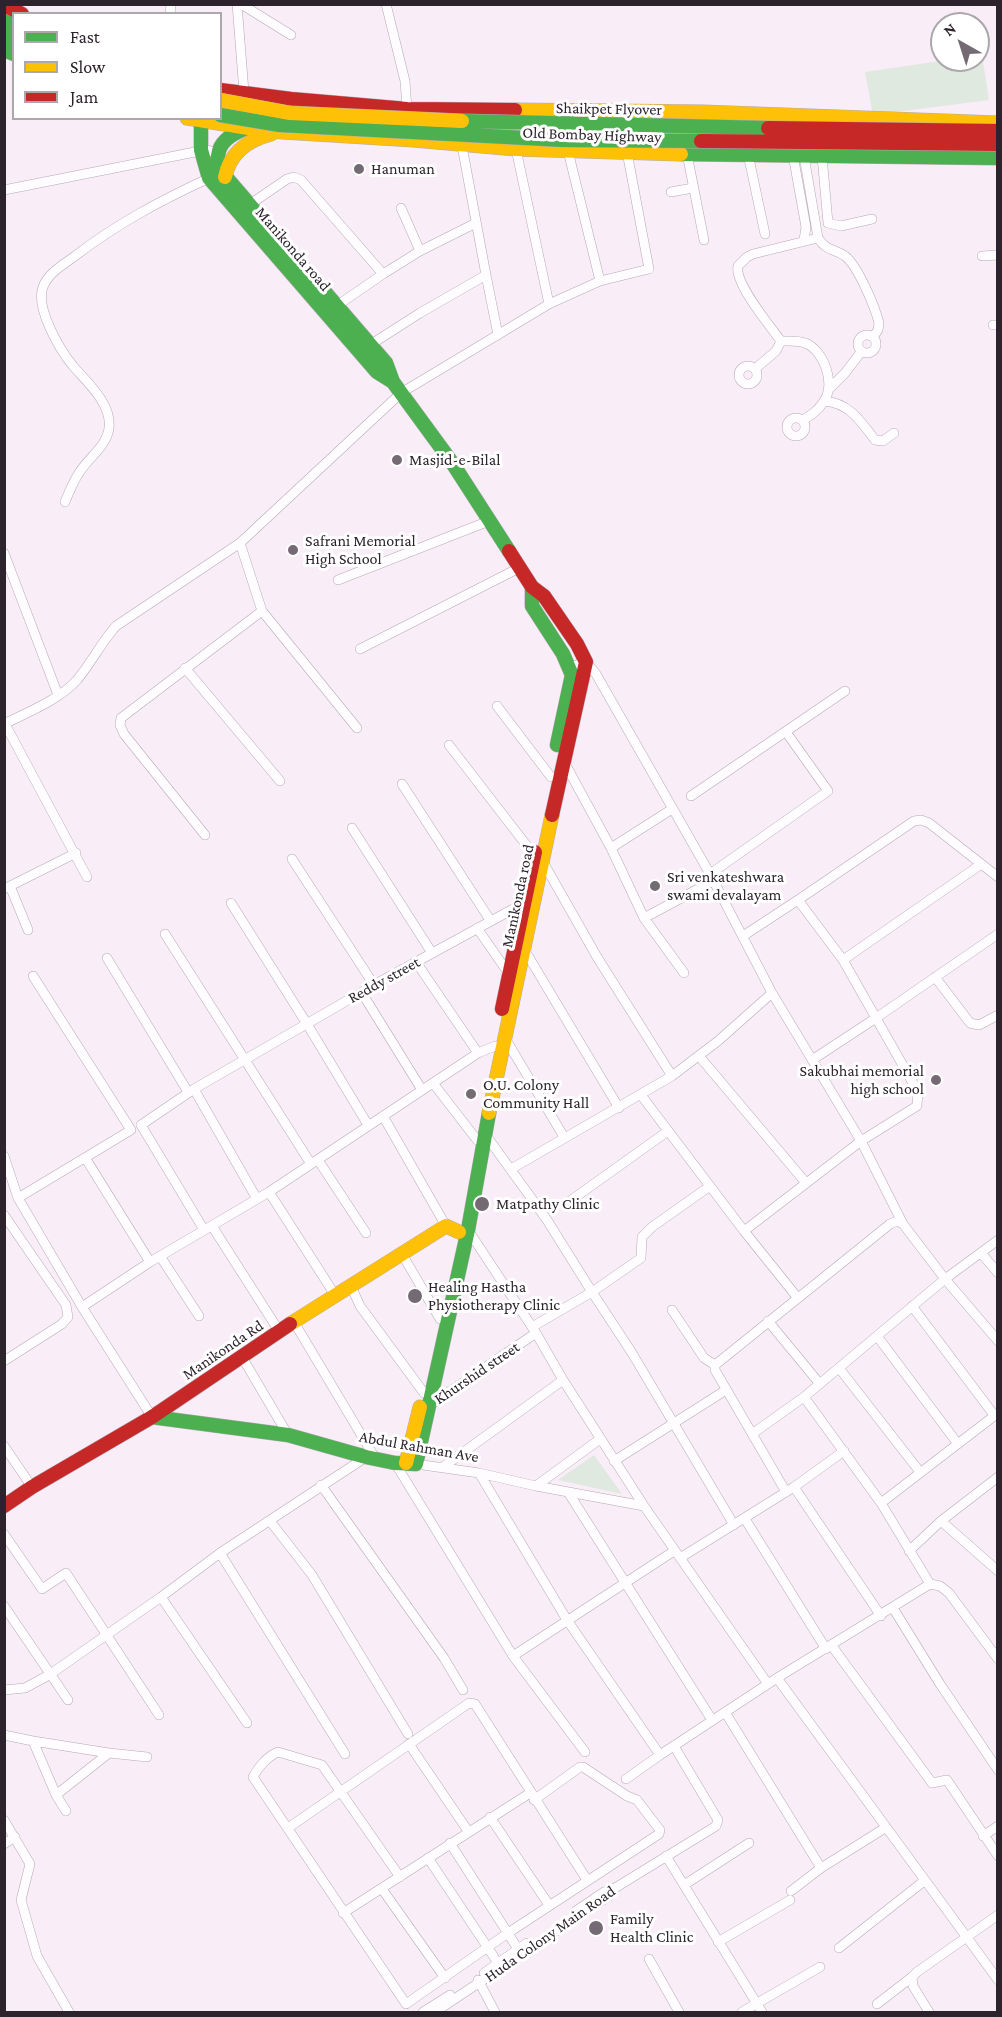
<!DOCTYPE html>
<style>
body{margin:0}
#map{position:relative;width:1002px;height:2017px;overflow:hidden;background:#f9edf8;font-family:"Crimson Pro",serif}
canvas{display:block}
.frame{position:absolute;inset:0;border:6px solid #2d232c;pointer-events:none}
.legend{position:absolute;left:12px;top:12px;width:210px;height:108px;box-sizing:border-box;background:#fff;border:2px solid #aba7ab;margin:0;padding:8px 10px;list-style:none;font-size:18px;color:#2d232c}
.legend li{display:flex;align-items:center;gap:12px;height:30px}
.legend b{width:30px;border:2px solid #aba7ab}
.north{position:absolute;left:930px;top:12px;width:60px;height:60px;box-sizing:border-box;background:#fff;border:2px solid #aba7ab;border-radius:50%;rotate:321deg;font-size:16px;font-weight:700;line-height:24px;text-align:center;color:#2d232c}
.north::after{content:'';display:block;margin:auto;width:21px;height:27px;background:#746a73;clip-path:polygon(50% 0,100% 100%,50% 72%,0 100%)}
</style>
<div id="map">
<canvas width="1002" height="2017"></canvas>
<div class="frame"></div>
<ul class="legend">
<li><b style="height:8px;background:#4caf50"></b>Fast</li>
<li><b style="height:8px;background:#ffc107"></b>Slow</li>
<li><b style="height:8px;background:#c62828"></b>Jam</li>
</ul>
<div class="north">N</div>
</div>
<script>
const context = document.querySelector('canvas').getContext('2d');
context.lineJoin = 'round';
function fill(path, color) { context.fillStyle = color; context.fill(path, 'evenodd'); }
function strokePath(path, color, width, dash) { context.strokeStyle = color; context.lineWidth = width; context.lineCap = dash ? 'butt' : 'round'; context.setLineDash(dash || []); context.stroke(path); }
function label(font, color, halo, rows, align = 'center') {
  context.font = font + ' "Crimson Pro",serif'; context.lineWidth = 6; context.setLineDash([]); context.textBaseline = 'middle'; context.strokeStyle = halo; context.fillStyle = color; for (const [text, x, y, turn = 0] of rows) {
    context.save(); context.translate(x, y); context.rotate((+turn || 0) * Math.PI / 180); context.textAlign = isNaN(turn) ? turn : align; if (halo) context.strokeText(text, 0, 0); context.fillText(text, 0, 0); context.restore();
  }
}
fill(new Path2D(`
 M982,55L989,100L873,115L865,72L947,60H978V56Z
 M594,1455L622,1494L558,1480Z`), '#dfe9df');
const street = new Path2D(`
 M237,4L244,92
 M241,4L291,35
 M386,4L405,81L407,109
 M170,14L171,4
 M516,149L549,304
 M568,151L600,281
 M687,154L704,240
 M748,154L765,234
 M793,155L806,227L804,240
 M804,156L818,238C827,252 834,248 845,256C858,266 875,307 879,323L878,330L873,337
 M822,156L828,223L841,226L872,219
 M4,190L200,151L208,150L217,154
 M671,192L693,188
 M249,205L287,179L294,177L301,180L383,274L338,305
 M401,208L420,251
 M982,256L998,255
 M383,274L420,251L476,223
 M486,275L498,335
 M993,325H998
 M858 344a9 9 0 1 1 18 0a9 9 0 1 1-18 0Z
 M781,341C770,326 734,283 738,266L747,257L753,254L818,238
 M781,341C789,341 798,340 805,343C824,350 836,384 824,401C819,410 811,415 803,420
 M370,345L420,313L486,275L462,146
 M739 375a9 9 0 1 1 18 0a9 9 0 1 1-18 0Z
 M755,369L776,351L781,341
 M829,389L845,373L861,352
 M824,401C850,403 861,422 875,440L883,441L894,433
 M787 427a9 9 0 1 1 18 0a9 9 0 1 1-18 0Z
 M65,502C69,492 73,482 79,473C88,458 107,446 109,428C112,404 87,382 73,366C60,350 35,308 43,287C48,273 63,265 75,256C118,223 160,201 209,178
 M240,543L262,611L357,728
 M4,553L58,695
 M338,580L489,521
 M360,649L519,568
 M570,667L586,662L596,674L710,874L772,993L861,1141L903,1224
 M185,668L280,781
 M497,706L551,777
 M4,724C28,712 59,700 77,680C91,663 101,643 116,626L240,543L401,393L549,304L600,281L649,269L627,152
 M5,724L87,877
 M449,745L534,855
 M563,760L611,848L644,918L684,973
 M402,784L490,920
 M691,796L845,691
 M352,828L432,953
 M205,835L124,734L120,725L121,718L262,611
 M611,848L672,809
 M292,859L374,985
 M543,862L597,957L672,1076
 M710,874L828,791L786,732
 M10,886L28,930
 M4,889L76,853
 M798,900L843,960L980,865
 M231,903L307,1024L368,1125
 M644,918L713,881
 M477,928L509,974
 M165,934L311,1164
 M743,936L798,900L914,821L921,820L929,823L998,877
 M524,949L619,1108
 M107,958L188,1092
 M416,962L478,1053
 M935,977L970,1023L979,1025L998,1015
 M362,993L422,1090
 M505,1038L564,1137
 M699,1056L806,1183
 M812,1060L876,1018L998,934
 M433,1083L477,1140
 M194,1089L374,985L524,903
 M641,1095L744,1231L797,1297
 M383,1116L446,1226
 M485,1134L547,1220L592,1292L532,1327
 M4,1156L18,1198L82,1307L152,1417
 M86,1159L150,1262
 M318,1160L366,1233
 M511,1169L672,1076L718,1041L772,993
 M710,1186L652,1227L642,1237L641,1258L592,1292L632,1353L734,1525
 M269,1192L335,1295
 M18,1198L131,1130L33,976
 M570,1201L668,1131
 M4,1215L66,1305L68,1317L62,1324L4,1361
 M212,1226L279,1331
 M204,1230L141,1125L194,1089L257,1199
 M468,1230L536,1333L563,1380L644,1506L768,1684
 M744,1231L861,1141L917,1106L918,1092L843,960
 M981,1253L998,1273
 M402,1254L440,1319
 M160,1256L199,1316
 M351,1286L360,1306L424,1393
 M912,1306L994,1415
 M82,1307L150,1262L269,1192L478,1053L495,1046
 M672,1310L704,1358L715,1365
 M768,1321L820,1384
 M294,1322L375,1458
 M877,1336L958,1444
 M242,1357L288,1435
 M839,1368L920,1472
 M804,1397L881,1503L930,1584
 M427,1407L536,1333
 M752,1434L804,1397L945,1279L998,1240
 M4,1446L32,1487
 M614,1461L726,1390
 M395,1463L513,1656L585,1752
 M416,1464L479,1473L536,1486L644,1506
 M443,1467L563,1380
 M479,1473L567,1620L660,1755L626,1779
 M998,1477L941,1521L998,1571
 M321,1485L444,1658L463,1690
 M536,1486L600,1439
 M794,1487L881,1616
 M568,1492L712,1720
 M786,1492L715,1370V1365L890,1224L897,1221L903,1224L945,1279L998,1341
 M881,1503L998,1413
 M745,1519L826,1649
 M270,1521L312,1575L408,1734
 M4,1534L42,1589L66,1573L159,1715
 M909,1551L941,1521
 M220,1553L345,1754
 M680,1558L794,1487L844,1451
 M4,1606L68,1700
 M893,1608L940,1684L998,1770
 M832,1646L932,1783L947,1780L998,1856
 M513,1656L674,1551
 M777,1678L998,1980
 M4,1690L25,1688L49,1675L161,1597
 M725,1712L821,1868
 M247,1723L161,1597L220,1553L366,1457
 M4,1735L33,1741L56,1795L66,1811
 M33,1741L109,1753L147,1757
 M409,1744L468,1831
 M660,1755L777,1678L930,1584L940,1586L949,1593L998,1659
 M56,1795L109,1753
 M490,1817L549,1905
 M4,1820L30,1864L21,1900L37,1956L69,2012
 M288,1828L469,1703L475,1704L587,1880
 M983,1836L998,1826
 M450,1843L518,1949
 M4,1844L15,1837
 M666,1856L762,2012
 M428,1858L498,1963
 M400,1877L322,1765L278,1752C268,1756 258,1767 253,1777L406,2004L508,1933L659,1834L660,1830L637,1800L627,1796L583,1767H580L534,1800
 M684,1885L749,1843
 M382,1889L445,1978
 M791,1891L821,1868L885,1828
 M576,1911L604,1892L615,1888
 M343,1913L530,1793
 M718,1942L790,1900
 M839,1948L924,1881
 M649,1959L679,2012
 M484,1973L527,1943
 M478,1980L495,2012
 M877,2004L912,1977
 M423,2012L450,1995
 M435,2012L612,1894L615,1888L716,1826L718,1820L674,1746
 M742,2012L820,1967
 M929,2012L913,1986L912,1977L917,1972L998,1915`);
const fast = new Path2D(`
 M4,21L14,25
 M4,35L14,39
 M4,50L14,54
 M201,122V150L209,178L377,372L393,382
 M244,129C225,137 214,147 219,169L386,363L393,382L453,464L509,551
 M681,154L998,158
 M532,587V606L563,654L572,675L557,745
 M152,1417L288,1435L366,1457L395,1463L416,1464L468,1230L489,1113`);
const slow = new Path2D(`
 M515,110L703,112L998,123
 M187,118L267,131L413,140L516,149L681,154
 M225,177C230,152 248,140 271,134
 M489,1113L552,815
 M290,1324L446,1226L459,1232
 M406,1463L420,1407`);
const jam = new Path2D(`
 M4,5L22,14
 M220,90L291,99L407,109L515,110
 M509,551L532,587L544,596L577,644L586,662L552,815
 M502,1009L535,852
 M4,1506L32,1487L152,1417L290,1324`);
strokePath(street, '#b4aab3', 10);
strokePath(fast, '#b4aab3', 15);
strokePath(slow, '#b4aab3', 15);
strokePath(jam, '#b4aab3', 15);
strokePath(street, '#fefcfe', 9);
strokePath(fast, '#4caf50', 14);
strokePath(slow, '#ffc107', 14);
strokePath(jam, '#c62828', 14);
const fastBridge = new Path2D(`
 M220,115L280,125L563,140L701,141
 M462,121L768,128`);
const slowBridge = new Path2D(`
 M220,100L290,113L462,121`);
const jamBridge = new Path2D(`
 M768,128L998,131
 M701,141L998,144`);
strokePath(fastBridge, '#b4aab3', 15, []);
strokePath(slowBridge, '#b4aab3', 15, []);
strokePath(jamBridge, '#b4aab3', 15, []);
strokePath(fastBridge, '#4caf50', 14);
strokePath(slowBridge, '#ffc107', 14);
strokePath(jamBridge, '#c62828', 14);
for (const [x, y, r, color] of [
 [359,169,6,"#746a73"],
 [397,460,6,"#746a73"],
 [293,550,6,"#746a73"],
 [655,886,6,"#746a73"],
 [936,1080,6,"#746a73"],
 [471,1094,6,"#746a73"],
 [482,1204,8,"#746a73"],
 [415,1296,8,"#746a73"],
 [596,1928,8,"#746a73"]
]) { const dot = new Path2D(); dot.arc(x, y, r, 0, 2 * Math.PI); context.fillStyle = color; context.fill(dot); strokePath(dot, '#fff', 2); }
label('16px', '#2d232c', '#fff', [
 ["Shaikpet Flyover",609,109,1],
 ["Old Bombay Highway",592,135,2],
 ["Manikonda road",293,249,49],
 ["Manikonda road",518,896,-78],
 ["Reddy street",384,980,-29],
 ["Manikonda Rd",223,1350,-34],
 ["Khurshid street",477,1373,-34],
 ["Abdul Rahman Ave",419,1447,10],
 ["Huda Colony Main Road",550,1934,-35]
]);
label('16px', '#2d232c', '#fff', [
 ["Hanuman",371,169],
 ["Masjid-e-Bilal",409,460],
 ["Safrani Memorial",305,541],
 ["High School",305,559],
 ["Sri venkateshwara",667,877],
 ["swami devalayam",667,895],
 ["Sakubhai memorial",924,1071,"right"],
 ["high school",924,1089,"right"],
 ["O.U. Colony",483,1085],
 ["Community Hall",483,1103],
 ["Matpathy Clinic",496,1204],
 ["Healing Hastha",428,1287],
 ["Physiotherapy Clinic",428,1305],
 ["Family",610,1919],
 ["Health Clinic",610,1937]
], 'left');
</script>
